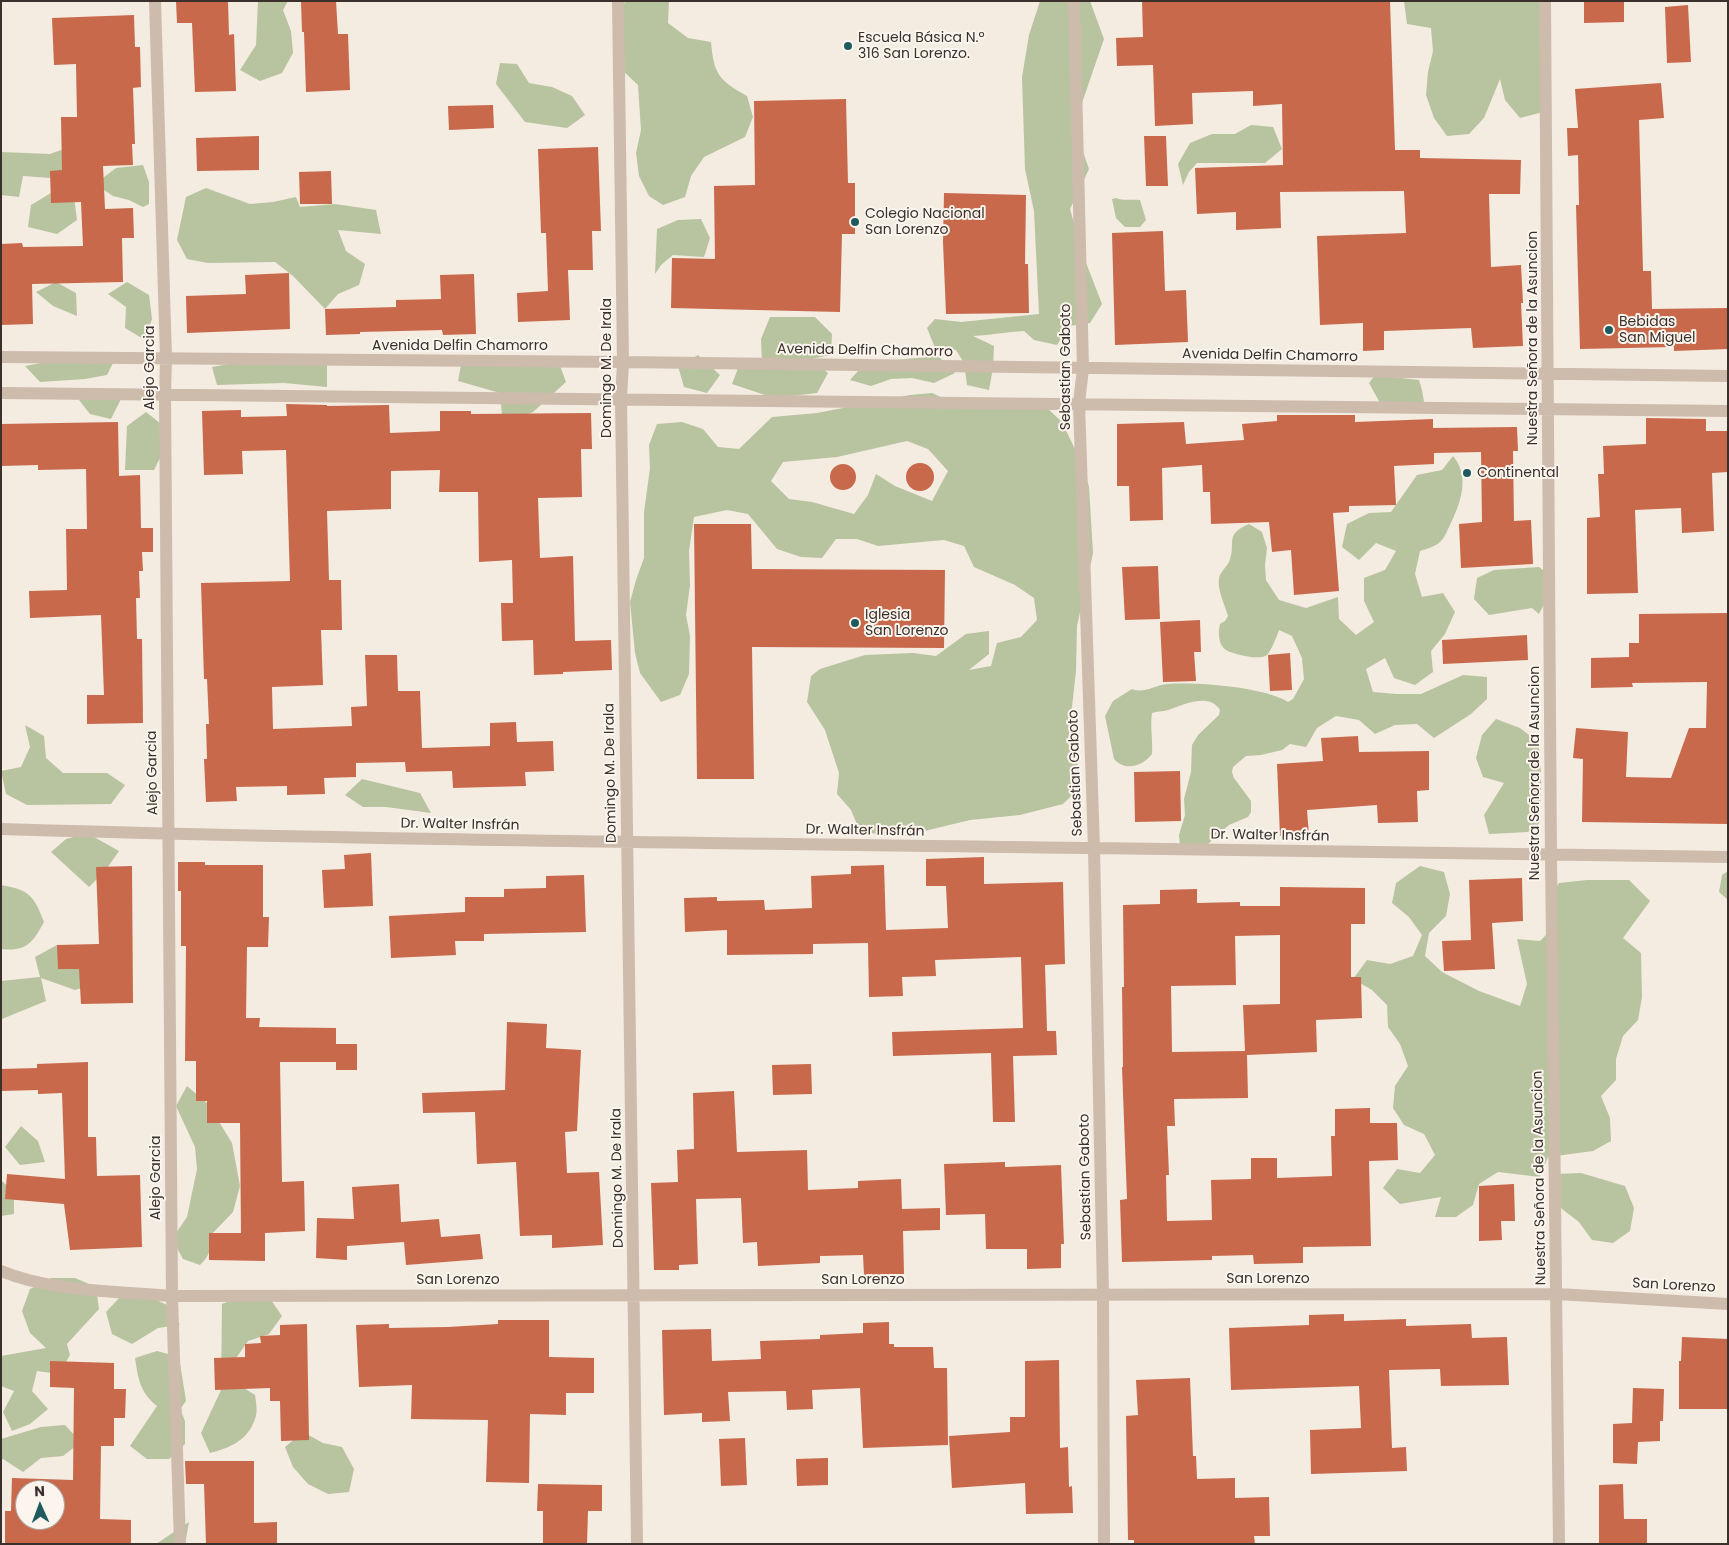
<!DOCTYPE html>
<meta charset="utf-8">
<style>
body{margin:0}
#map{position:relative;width:1729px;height:1545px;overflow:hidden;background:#f4ebe1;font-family:Poppins,sans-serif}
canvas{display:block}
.frame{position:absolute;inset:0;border:2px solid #3b302b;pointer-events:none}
.north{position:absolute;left:15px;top:1480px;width:50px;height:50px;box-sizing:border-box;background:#fbf5ee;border:1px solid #aea6a0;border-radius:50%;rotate:358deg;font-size:14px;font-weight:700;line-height:20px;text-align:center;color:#3b302b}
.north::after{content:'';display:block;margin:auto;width:18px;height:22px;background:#1f5a5e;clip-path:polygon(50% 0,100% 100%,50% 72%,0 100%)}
</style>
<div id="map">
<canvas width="1729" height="1545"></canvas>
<div class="frame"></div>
<div class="north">N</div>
</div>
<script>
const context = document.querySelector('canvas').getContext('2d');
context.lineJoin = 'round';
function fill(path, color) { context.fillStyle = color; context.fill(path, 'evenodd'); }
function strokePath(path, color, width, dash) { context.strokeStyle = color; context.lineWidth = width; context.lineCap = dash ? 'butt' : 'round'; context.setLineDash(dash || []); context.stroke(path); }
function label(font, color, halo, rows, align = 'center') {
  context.font = font + ' Poppins,sans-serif'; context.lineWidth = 4; context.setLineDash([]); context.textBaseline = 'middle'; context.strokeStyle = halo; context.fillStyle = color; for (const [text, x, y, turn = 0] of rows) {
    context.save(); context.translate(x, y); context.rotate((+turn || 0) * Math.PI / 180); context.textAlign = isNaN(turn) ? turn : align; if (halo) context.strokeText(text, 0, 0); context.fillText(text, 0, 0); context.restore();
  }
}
fill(new Path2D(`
 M258,1H288L283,10L291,31L293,53L282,73L260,81L240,70L256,45Z
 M625,1H669L668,23L688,38L711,42C714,75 719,80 747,96L753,117L745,137L704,157L691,176L685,197L663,205L649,196L639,176L636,153L641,130L638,85L622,70V10Z
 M1040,1H1090L1104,39L1074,126L1089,169L1070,209L1083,255L1102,304L1090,323L1069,326L1057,345L1034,340L1024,331C1007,332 991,335 973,336L994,346L993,368L989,390L967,385L964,363L956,350L935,348L927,328L935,319L961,322L1039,314L1034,211L1025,169L1022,77L1029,35Z
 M1404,1H1540L1543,112L1520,118L1505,100L1500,79L1484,118L1469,134L1447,136L1434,118L1426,95L1428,72L1433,51L1431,28L1407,24Z
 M500,63L517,64L529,83L552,87L572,96L585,115L567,128L525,122L496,84Z
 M1251,125L1273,127L1282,149L1265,163H1197L1189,172L1183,185L1178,164L1190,143L1212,134H1235Z
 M72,146L64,179L23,176L19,197L1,195V152L50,154Z
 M143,165L149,182V204L143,207L129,200L113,196L95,184L116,168Z
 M206,188L250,204L273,202L296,197L300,207L335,204L376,210L381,234L338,230L346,251L365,264L359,285L338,294L325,309L293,276L275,262L208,263L187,259L177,240L186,197Z
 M51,193L74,197L77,220L57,234L28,227L31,205Z
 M1116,198C1124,201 1131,199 1140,200L1146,220L1140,227H1125L1116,218L1112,199Z
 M701,219L710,238L704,257L673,255L661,265L655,274L657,229L678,220Z
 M56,282L76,293L77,316L53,306L36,292Z
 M127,282L149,295L152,319L145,340L125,328L126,307L108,294Z
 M770,317H815L832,334L831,355L811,359L828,373L817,393L774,398L732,384L740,363L762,364L761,339Z
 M698,355L720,375L707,393L684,387L678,366Z
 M938,356L955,373L934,383L912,378L891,379L871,386L850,380L865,363Z
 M115,359L107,375L85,379L40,382L25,366L46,362Z
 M462,360H558L566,382L533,412L513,420L502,415L500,393L458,381Z
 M235,363L327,365V387L284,383L217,385L212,367Z
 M1375,375L1419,380L1422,390L1424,402L1380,403L1369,383Z
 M99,391L121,399L111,419L90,414L79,400Z
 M932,393L954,403L1045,406L1062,422L1082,464L1089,487L1093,553L1077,626L1076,671L1068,743L1078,765L1080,788L1063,804L1020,815L970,820L904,836H882L859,829L851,810L837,794L839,773L825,730L807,702L811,676L820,669L865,655L913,653L936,656L966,634L989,631V654L969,670L991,666L997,643L1021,637L1037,620L1034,598L1015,585L974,567L964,546L944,540L878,546L857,539H836L822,558L801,557L777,549L748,514L727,510L694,517L689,551L690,585L686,615L690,636L689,674L680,695L661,702L640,673L635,653L630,602L636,580L644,558V512L650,468L649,445L657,424L682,422L703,429L718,447L739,449L772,417L817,413L910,395ZM907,441L928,449L948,471L932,501L895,486L876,474L868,495L854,514L812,502L789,499L771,481L783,462L837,457Z
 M146,412L165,427L164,450L154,470H125L127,426Z
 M1453,456C1471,477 1460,505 1449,527C1447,531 1445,537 1441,541C1437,546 1426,549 1420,551L1415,574L1422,597L1443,593L1455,612L1445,634L1431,651L1433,672L1415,685L1394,678L1385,658L1366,669L1373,692L1396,694H1421L1463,675L1487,677V699L1471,714L1434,738L1417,724L1395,725L1375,734L1359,720L1336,716L1317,728L1306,747L1290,744L1282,750L1261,755L1246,756L1233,767L1232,772L1234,778L1251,801V812L1248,817L1229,825L1208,844L1180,846L1179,835L1185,815L1184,799L1191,772L1192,745L1198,735L1219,715L1220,710C1209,692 1183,705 1168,710C1162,712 1157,711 1152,713C1150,727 1153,740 1152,754C1143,766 1125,772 1114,759L1105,716L1113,701L1132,689C1145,694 1154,685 1168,684C1197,682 1264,687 1288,702L1293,699L1304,679L1302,658L1292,636L1279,630C1277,636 1271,651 1267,655C1261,661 1232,654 1226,650C1218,645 1218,632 1220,624L1225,621L1228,616C1225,605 1217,590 1219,578C1220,573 1226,567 1229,562C1237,543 1223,535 1249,524L1262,532L1267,548L1265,565L1266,580L1279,600L1306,608L1338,597L1339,619L1356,635L1374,622L1364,601V578L1385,570L1396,551L1376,543L1359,560L1342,547L1347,524L1369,513L1391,512L1417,475L1442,470Z
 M1539,567L1548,574L1545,602L1539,614L1532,608L1489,615L1474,599L1477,578L1494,570Z
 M1496,719L1520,728L1538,742C1543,770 1541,797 1539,824L1528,832L1489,834L1484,815L1504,783L1483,777L1476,758L1482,735Z
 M25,725L44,736L46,758L63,773H107L125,785L111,804L27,805L6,794L1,771L21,767L30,747Z
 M362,779L420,793L431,813L386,807H363L345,795Z
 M81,835L94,837L119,851L105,871L89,887L51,852L66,839Z
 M1420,866L1444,872L1450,894L1446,916L1429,933L1425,956L1442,972L1479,991L1520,1006L1527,984L1517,939L1540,941L1557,924L1547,903L1559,883L1587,880H1629L1650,901L1623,938L1641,953L1642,997L1638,1020L1623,1036L1616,1059V1080L1601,1096L1610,1118L1611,1141L1593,1151L1548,1157L1540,1177L1498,1172L1479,1184L1473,1205L1456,1217H1435L1441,1197L1400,1204L1383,1188L1397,1169L1420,1173L1435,1155L1424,1134L1404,1125L1393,1108L1395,1086L1408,1066L1400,1044L1388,1027L1387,1005L1372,990L1353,979L1367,960L1390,964L1413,956L1422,935L1409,917L1392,903L1396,883Z
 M1728,871V900L1719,892L1722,875Z
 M1,885C30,890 34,896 44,922C33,942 27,952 1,949Z
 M57,945L79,947L96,984L75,990L41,978L46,1001L2,1019L1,981L40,977L35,957Z
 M187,1086L208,1104L232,1143L240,1186L233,1212L209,1237C212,1250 209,1256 200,1265L183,1259L172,1239L187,1217L197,1169L195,1147L176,1106Z
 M21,1126L38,1141L45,1162L20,1165L5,1147Z
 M1581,1173L1625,1186L1634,1208L1630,1231L1613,1243L1592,1240L1579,1222L1562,1209L1552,1189L1556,1174Z
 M1,1180L14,1192V1214L1,1216Z
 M51,1278H75L96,1287L99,1309L67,1344L70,1355L59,1374L37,1371L32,1391L48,1409L30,1424L12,1431L3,1412L14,1391L1,1386V1356L46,1348L30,1333L22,1311L30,1289Z
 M122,1295H146L167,1305L180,1325L158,1328L132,1344L112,1334L106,1312Z
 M246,1295L269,1297L282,1316L269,1334L248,1341L234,1361L236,1383L255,1395C256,1402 258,1412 255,1419C248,1440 230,1448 210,1453L201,1433L221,1390L222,1304Z
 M157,1351L179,1357L186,1401L180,1409L185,1421V1444L169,1459H147L130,1446L157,1406C140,1393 138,1378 135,1358Z
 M65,1425L81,1442L63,1456L41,1458L23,1472L3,1459L1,1461V1439L41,1427Z
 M303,1432L323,1443L342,1447L354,1469L349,1492L328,1494L308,1484L293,1467L285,1447Z
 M189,1522L185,1544H156Z`), '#b8c4a0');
fill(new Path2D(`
 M176,1H228L229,35L234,34L236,91L195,92L192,23H177Z
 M301,1H336L338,34H348L350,90L306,92L304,32H302Z
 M1142,1H1390L1395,150H1420V158L1521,160L1520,194H1489L1491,267L1521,265L1523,303H1521L1523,346L1473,348L1471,328L1384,331V350L1363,351V323L1320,325L1317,236L1406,233L1404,191L1280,192L1281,228L1236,230V212L1197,214L1195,168L1283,165L1282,104L1253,106V91L1192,93L1193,124L1155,126L1153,65L1117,66L1116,38L1143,37Z
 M1584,1H1624V22L1584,23Z
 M1688,5L1691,62L1667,63L1665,7Z
 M134,15L135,47H140L141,87L133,88L135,144H132L133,165L103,166L105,209L133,208L134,238H122L123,282L32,284L33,324L1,325V244L22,243L23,247L83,246L81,202L51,203L50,171L62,170L61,117H77L76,64L54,65L52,18Z
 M1661,83L1664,118L1639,120L1643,271H1651L1652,309L1728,308V349L1674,351V347L1580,349L1576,205H1579L1578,155L1568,156L1567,128H1578L1575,89Z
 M846,99L848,183H855V234H842L840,312L671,308L672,258L715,259L714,186L755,185L754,101Z
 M493,105L494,128L449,130L448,106Z
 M259,136V170L197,171L196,138Z
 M1144,136H1166L1168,186H1146Z
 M598,147L601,231H592L593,270H568L570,320L518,322L517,293L548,291L546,233H541L538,149Z
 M331,171L332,204H300L299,172Z
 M944,193L1026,195L1025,264H1028L1029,313L946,314L943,242Z
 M1163,231L1165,291L1186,290L1188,342L1115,345L1112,233Z
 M289,273L290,329L187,333L186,296L246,294L245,275Z
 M474,274L476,334L443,335L442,330L360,332V334L326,335L325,309L396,307V300L441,299L440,275Z
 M286,404L327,405V406L389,405L390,433L440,431V411H471V414L591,413L592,449H581L582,497L538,498L540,558L573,556L575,641L611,640L612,670L563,672V674L534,675L533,640L502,641L501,603H513L512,560L479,562L478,492H439L440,470L391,471V509L327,511L329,580H341L342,630H321L323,685L272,687L273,729L352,726L351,707L367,706L365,655H397L398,691H420L422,748L490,746V723L516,722L517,742L553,741L554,771L525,772L526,786L453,788L452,771L406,772L405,762L356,763V777L324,778L325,794L287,795V786L236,787L237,801L206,802L204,759H207L206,724H209L207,679H204L201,583L290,581L286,450L242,451L243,474L204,475L202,411L241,410V417L287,416Z
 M1277,415H1355V422L1433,419V428L1517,427L1518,451H1513L1514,521L1531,520L1533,564L1461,568L1459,524L1482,522L1481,452L1434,453V464L1394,466L1396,505L1349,506V512L1333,513L1339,591L1294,595L1291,550L1272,552L1269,522L1211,524L1210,492H1203L1202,465L1162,468L1163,520L1130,521L1129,486H1117V424L1184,422L1186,444L1244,440L1242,424L1277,421Z
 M1646,418L1706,419V431H1728V472L1712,473L1714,531L1682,533L1681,508L1635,510L1638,593L1587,594V518L1600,517L1598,474H1604L1603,446L1646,444Z
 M118,422L119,476L140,475L141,528H153V552H142L143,571H139L140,598H136L137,639H142L143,723L87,724V695H104L101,615L30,618L29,591L67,590L66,529H87L86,469L38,470V465L1,466V424Z
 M906 477a14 14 0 1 1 28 0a14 14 0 1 1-28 0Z
 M830 477a13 13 0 1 1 26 0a13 13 0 1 1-26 0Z
 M694,524H751L752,569L945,570L944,648L752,647L754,779H697Z
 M1158,566L1160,619L1125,620L1122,567Z
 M1728,613V824L1582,822L1583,759L1573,758L1576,728L1628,732L1626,777L1671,778L1689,728H1706L1707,682L1632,683L1633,687L1591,688V658L1629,657V643H1639V614Z
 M1200,620L1201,652H1194L1196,681L1163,682L1160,622Z
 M1527,635L1528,660L1443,664L1442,640Z
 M1290,653L1292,690L1270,691L1268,655Z
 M1358,736L1359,752L1429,751V790L1417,791L1418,822L1378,823L1377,805L1307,810L1309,835L1280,836L1277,764L1323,761L1321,738Z
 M1180,771L1181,821L1135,822L1134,772Z
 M371,853L373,906L324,908L322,870L345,869L344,855Z
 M984,857V884L1063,882L1065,964L1045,965L1047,1031H1056L1057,1055L1013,1056L1015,1122H993L991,1053L893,1056L892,1032L1023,1028L1021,957L935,960L936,976L902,977L903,996L869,997L868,943L813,944V954L727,955V930L685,932L684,898L717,897V901L764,900L765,910L812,908L811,876L851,874V866L884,865L886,930L948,928L946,886H926V859Z
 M178,862H205V865H263V917H269L268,947H247L246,1018H260L259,1027L336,1028V1062H280L282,1182L304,1181L305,1231L265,1233V1261L209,1260V1233H241L240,1123H207V1101H196V1061H185L186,946H181V891H178Z
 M132,866L133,1003L81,1004L79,969H58L57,945L99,944L96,867Z
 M584,875L586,932L484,934V941H455L456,955L391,958L389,916L465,912V897H504V889L546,888V876Z
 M1522,878L1523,921L1492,923L1495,969L1444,971L1442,941L1471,940L1469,880Z
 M1280,887L1365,888V924H1351V977H1361L1362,1018L1316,1020L1317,1052L1247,1055L1248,1098L1174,1099L1175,1126H1167L1169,1175H1166L1167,1221L1212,1220L1211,1180L1251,1179V1158H1277V1178L1332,1176L1331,1136H1335V1109L1370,1108V1123H1397L1398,1160L1369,1161L1371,1246L1303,1247V1263L1254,1264L1253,1255L1212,1256V1260L1122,1262L1120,1200L1127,1199L1122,1067H1123L1122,987H1124L1123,905L1160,904V890L1197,889V903L1240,902V906H1280ZM1280,935V1004L1243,1005L1245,1051L1172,1052L1171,986L1236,985L1235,936Z
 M507,1022L547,1024L546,1048L581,1050L577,1131L565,1132L567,1173L599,1172L603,1245L552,1248V1235L520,1236L516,1162L477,1164L475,1112L423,1113L422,1093L505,1090Z
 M336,1044H357V1070H336Z
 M88,1062V1137H96L97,1176L140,1175L142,1247L70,1250L64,1204L5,1199L7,1174L65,1179L62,1093L38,1094V1090L1,1091V1069L37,1068V1064Z
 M811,1064L812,1094L773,1095L772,1065Z
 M734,1091L737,1152L807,1150L808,1190L858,1188V1181L901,1179L902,1209L940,1208V1230L903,1231L904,1274L864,1275L863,1255L820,1256V1263L758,1266L757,1242L743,1243L741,1198L696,1199L698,1264L679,1265V1270H654L651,1183L678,1182L677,1150L694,1149L693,1093Z
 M1005,1162V1167L1061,1165L1064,1244H1061V1268L1027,1269V1249H986L985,1214L946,1215L944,1164Z
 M399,1184L401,1222L439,1219L441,1237L480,1234L483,1259L406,1265L404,1242L347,1246V1260L316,1258L317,1218L354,1219L352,1187Z
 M1514,1184L1515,1221H1501L1502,1240L1479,1241V1186Z
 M1344,1314V1321L1406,1319V1326L1471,1324L1472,1338L1507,1337L1509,1385L1441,1386L1440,1369L1389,1370L1392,1448L1406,1447L1407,1471L1311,1474L1310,1430L1361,1428L1359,1386L1231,1390L1229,1328L1309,1325V1315Z
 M498,1320H549V1357L594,1358V1393H566V1415L530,1414L529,1483L486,1482L488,1420L411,1419L412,1385L359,1387L356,1325L389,1324V1328L448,1327L498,1324Z
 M889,1322V1344H894V1347H933L934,1368H947L948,1445L863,1448L860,1388L812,1390L813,1409L787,1410L786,1391L728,1392L730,1421L702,1422V1413L664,1415L662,1330L711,1329L712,1361L761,1359L760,1341L820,1339V1335L863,1333V1323Z
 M307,1324L309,1440L281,1441L280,1401H270V1388L215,1390L214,1358L245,1357V1344L261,1343L260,1336L280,1335V1325Z
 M1682,1337L1728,1339V1409H1679V1361H1681Z
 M1059,1360L1060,1448L1068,1447L1069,1487L1072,1486L1073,1513L1026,1514L1025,1483L952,1488L949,1436L1010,1432V1417H1025V1361Z
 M50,1361L114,1363V1389H126L125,1418H114V1446H101L100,1519L131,1520V1544H5V1511H11L12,1478L73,1480L74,1388L50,1387ZM25,1490H55V1520H25Z
 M1190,1378L1193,1456H1196L1197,1479L1235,1478V1498L1269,1497L1270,1536H1254L1255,1544H1134V1540H1128L1126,1416L1138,1415L1136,1380Z
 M1633,1388L1664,1389L1663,1421H1660V1441L1638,1442L1637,1464L1613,1463V1424L1632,1423Z
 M745,1438L747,1485L721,1486L719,1439Z
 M828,1458V1485L797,1486L796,1459Z
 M185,1461H254V1523L277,1522V1544H206L204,1484H186Z
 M538,1484L602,1485V1511H588L587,1544H543V1511H537Z
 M1623,1484L1624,1519H1647V1544H1599V1485Z`), '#c8694b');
strokePath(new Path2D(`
 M155,1L166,358L165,395L172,1296L180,1544
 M618,1L623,362L621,399L637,1544
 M1074,1L1083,369L1079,403L1094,848L1103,1295L1104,1544
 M1545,1L1551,856L1559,1544
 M1,357L623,362L1728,376
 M1,393L1728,411
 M1,829C366,840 730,843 1094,848C1306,851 1517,856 1728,857
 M1,1271C51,1292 118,1291 172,1296L1557,1294L1728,1304`), '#cdbbac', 12);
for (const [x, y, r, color] of [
 [848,46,5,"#1f5a5e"],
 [855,222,5,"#1f5a5e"],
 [1609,330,5,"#1f5a5e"],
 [1467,473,5,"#1f5a5e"],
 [855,623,5,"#1f5a5e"]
]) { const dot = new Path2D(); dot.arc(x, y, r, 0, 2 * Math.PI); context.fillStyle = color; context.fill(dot); strokePath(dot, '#fbf5ee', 2); }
label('14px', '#3b302b', '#fbf5ee', [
 ["Escuela Básica N.º",858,38],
 ["316 San Lorenzo.",858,54],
 ["Colegio Nacional",865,214],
 ["San Lorenzo",865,230],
 ["Bebidas",1619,322],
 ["San Miguel",1619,338],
 ["Continental",1477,473],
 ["Iglesia",865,615],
 ["San Lorenzo",865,631]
], 'left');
label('14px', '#3b302b', '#fbf5ee', [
 ["Nuestra Señora de la Asuncion",1533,338,-90],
 ["Avenida Delfin Chamorro",460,346],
 ["Avenida Delfin Chamorro",865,351,1],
 ["Avenida Delfin Chamorro",1270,356,1],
 ["Sebastian Gaboto",1066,367,-90],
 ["Alejo Garcia",150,368,-90],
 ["Domingo M. De Irala",607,368,-90],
 ["Alejo Garcia",153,773,-91],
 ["Domingo M. De Irala",611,773,-91],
 ["Sebastian Gaboto",1076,773,-92],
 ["Nuestra Señora de la Asuncion",1535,773,-90],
 ["Dr. Walter Insfrán",460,825,1],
 ["Dr. Walter Insfrán",865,831,1],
 ["Dr. Walter Insfrán",1270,836,1],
 ["Sebastian Gaboto",1086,1177,-91],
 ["Alejo Garcia",156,1178,-90],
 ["Domingo M. De Irala",618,1178,-91],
 ["Nuestra Señora de la Asuncion",1540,1178,-91],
 ["San Lorenzo",1268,1279],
 ["San Lorenzo",458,1280],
 ["San Lorenzo",863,1280],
 ["San Lorenzo",1674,1286,3]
]);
</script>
